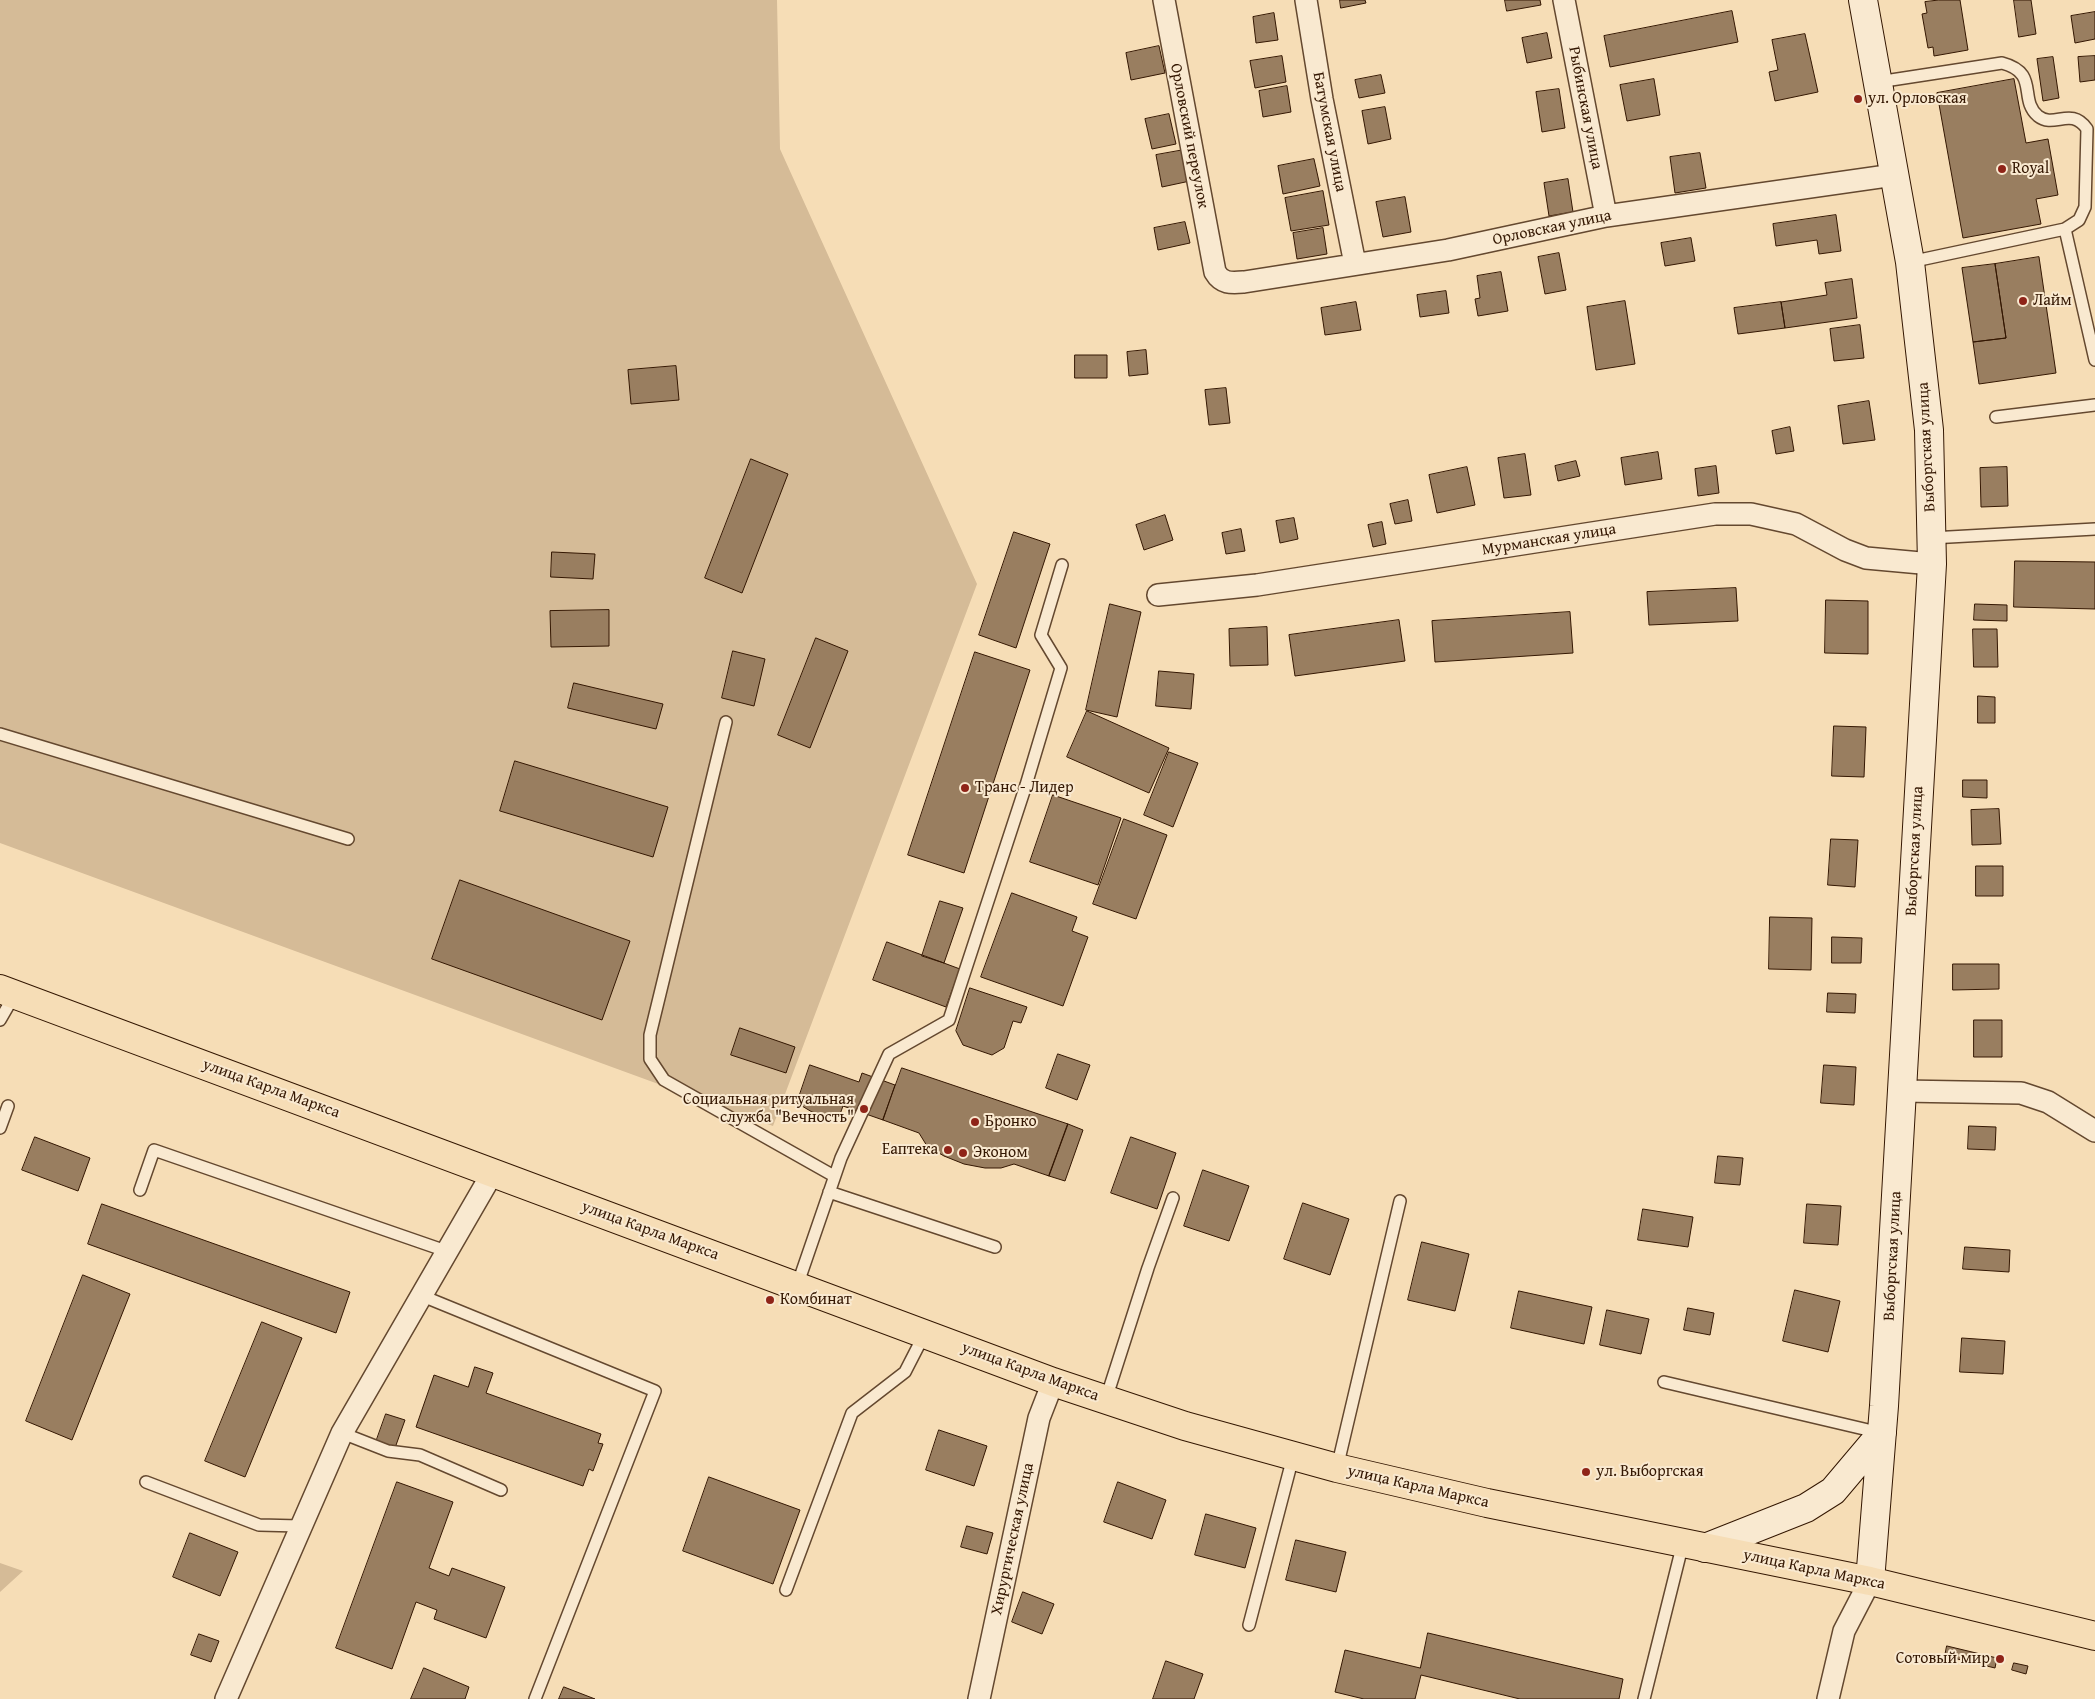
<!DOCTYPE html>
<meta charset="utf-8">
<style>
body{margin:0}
canvas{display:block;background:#f6ddb6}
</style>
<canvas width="2095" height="1699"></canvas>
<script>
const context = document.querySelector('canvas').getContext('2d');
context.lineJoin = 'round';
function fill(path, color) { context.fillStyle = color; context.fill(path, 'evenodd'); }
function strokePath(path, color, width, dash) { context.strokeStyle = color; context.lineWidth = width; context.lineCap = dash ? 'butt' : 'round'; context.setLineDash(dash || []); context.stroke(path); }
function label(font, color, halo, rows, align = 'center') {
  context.font = font + ' "Gentium Book Plus",serif'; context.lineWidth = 4; context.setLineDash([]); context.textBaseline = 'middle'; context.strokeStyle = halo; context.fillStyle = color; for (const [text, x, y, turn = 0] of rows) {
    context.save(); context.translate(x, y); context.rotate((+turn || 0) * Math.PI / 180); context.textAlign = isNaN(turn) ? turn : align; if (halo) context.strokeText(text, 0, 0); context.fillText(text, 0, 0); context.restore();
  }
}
fill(new Path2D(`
 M0,0H777L780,149L977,584L773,1126L0,843Z
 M0,1563L23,1571L0,1592Z`), '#d5bb97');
const building = new Path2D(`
 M1340,0H1365L1366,3L1341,8Z
 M1505,0H1540L1541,5L1507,11Z
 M1939,0H1960L1968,50L1934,56L1933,47L1928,48L1922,14L1927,13L1925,2Z
 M2014,0H2031L2036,34L2019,37Z
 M1732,11L1738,42L1610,67L1604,36Z
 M2095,12V39L2075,43L2071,16Z
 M1274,13L1278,40L1256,43L1253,17Z
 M1547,33L1552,58L1527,63L1522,38Z
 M1805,34L1818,92L1775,101L1769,72L1778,70L1772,40Z
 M1159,46L1165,73L1131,80L1126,53Z
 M1282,56L1286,82L1255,88L1250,61Z
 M2095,56V80L2080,82L2078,57Z
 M2053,57L2059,98L2043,101L2037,59Z
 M1381,75L1385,93L1359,98L1355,80Z
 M1654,79L1660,115L1627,121L1620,85Z
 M2014,79L2026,143L2048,139L2058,195L2036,199L2041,224L1963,238L1937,93Z
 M1287,86L1291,112L1263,117L1259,91Z
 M1559,89L1565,128L1542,132L1536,92Z
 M1385,107L1391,139L1368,144L1362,111Z
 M1169,114L1176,144L1152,149L1145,119Z
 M1184,150L1190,181L1162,187L1156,155Z
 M1700,153L1706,188L1675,193L1670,157Z
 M1314,159L1320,186L1283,194L1278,166Z
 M1568,179L1573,212L1549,216L1544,183Z
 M1323,191L1329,225L1291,231L1285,198Z
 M1405,197L1411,232L1383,237L1376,202Z
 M1836,215L1841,251L1819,254L1817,240L1776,246L1773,224Z
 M1185,222L1190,243L1158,250L1154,228Z
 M1323,228L1327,254L1297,259L1293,233Z
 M1691,238L1695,261L1665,266L1661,243Z
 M1559,253L1566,290L1545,294L1538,257Z
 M2039,257L2056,373L1979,384L1973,342L2006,338L1995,264Z
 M1995,264L2006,338L1973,342L1962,268Z
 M1501,272L1508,311L1478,316L1475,299L1480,298L1477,276Z
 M1852,279L1857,318L1785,328L1781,302L1827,295L1825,283Z
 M1446,291L1449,313L1420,317L1417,295Z
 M1625,301L1635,364L1596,370L1587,307Z
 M1356,302L1361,330L1325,335L1321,308Z
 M1781,302L1785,328L1738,334L1734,308Z
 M1860,325L1864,358L1834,361L1830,329Z
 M1146,350L1148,374L1129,376L1127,352Z
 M1075,355H1107V378H1075Z
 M676,366L679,400L631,404L628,370Z
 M1226,388L1230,423L1209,425L1205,390Z
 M1869,401L1875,440L1843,444L1838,406Z
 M1790,427L1794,451L1776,454L1772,431Z
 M1658,452L1662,479L1625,485L1621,458Z
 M1525,454L1531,495L1504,498L1498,458Z
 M751,459L788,474L742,593L705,578Z
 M1576,461L1580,476L1558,481L1555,466Z
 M1716,466L1719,493L1698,496L1695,469Z
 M1467,467L1475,505L1437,513L1429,475Z
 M2007,467L2008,506L1981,507L1980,468Z
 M1408,500L1412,521L1395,524L1390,504Z
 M1165,515L1173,540L1144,550L1136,525Z
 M1294,518L1298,539L1280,543L1276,521Z
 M1382,522L1386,544L1373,547L1368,525Z
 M1241,529L1245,551L1226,554L1222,533Z
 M1014,532L1050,544L1016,648L979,635Z
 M552,552L595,554L593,579L551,577Z
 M2015,561L2095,562V609L2014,607Z
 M1736,588L1738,621L1649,625L1647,592Z
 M1826,600L1868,601V654L1825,653Z
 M1110,604L1141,612L1117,717L1086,710Z
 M1975,604L2007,605V621L1974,620Z
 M609,610V646L551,647L550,611Z
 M1570,612L1573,653L1435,662L1432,621Z
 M1399,620L1405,661L1295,676L1289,635Z
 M1267,627L1268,665L1230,666L1229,629Z
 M1973,629H1997L1998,667H1974Z
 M816,638L848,651L810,748L778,735Z
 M733,651L765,659L754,706L722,698Z
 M975,652L1030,670L964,873L908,855Z
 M1159,671L1194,674L1191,709L1156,706Z
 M574,683L663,704L656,729L568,708Z
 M1978,696L1995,697V723H1978Z
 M1087,711L1169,748L1149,793L1067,757Z
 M1834,726L1866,727L1864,777L1832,776Z
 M1169,752L1198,763L1173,827L1144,815Z
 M515,761L668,807L653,857L500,811Z
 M1963,780H1987V798L1963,797Z
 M1053,795L1121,818L1098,885L1030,862Z
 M1999,809L2001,844L1972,845L1971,810Z
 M1124,819L1167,835L1136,919L1093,904Z
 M1831,839L1858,840L1855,887L1828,885Z
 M1976,866H2003V896H1976Z
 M460,880L630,941L602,1020L432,959Z
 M1012,893L1077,917L1072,931L1088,937L1063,1006L981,977Z
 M940,901L963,908L944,963L922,956Z
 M1770,917L1812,918L1811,970L1769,969Z
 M1832,937L1862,938L1861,963H1832Z
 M887,942L960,969L946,1007L873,980Z
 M1953,964H1999V989L1953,990Z
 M970,988L1027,1007L1021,1023L1013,1021L1004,1048L992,1055L963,1045L956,1031Z
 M1828,993L1856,994L1855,1013L1827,1012Z
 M1974,1020H2002V1057H1974Z
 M740,1028L795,1047L786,1073L731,1055Z
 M1058,1054L1090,1065L1077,1100L1046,1088Z
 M810,1065L859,1082L862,1073L895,1085L883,1120L843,1106L839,1117L827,1116L812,1112L797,1103Z
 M1824,1065L1856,1067L1854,1105L1821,1103Z
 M902,1068L1068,1124L1049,1176L1014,1164L1001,1168H985L964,1164L944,1156L927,1146L919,1133L883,1120Z
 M1068,1124L1083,1130L1065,1181L1049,1176Z
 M1969,1126L1996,1127L1995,1150L1968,1149Z
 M35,1137L90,1158L78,1191L22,1170Z
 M1131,1137L1176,1153L1157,1209L1111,1193Z
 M1718,1156L1743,1158L1740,1185L1715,1183Z
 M1203,1170L1249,1186L1229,1241L1184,1226Z
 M1303,1203L1349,1219L1330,1275L1284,1259Z
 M102,1204L350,1292L336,1333L88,1244Z
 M1807,1204L1841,1206L1838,1245L1804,1243Z
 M1643,1209L1693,1217L1688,1247L1638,1240Z
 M1422,1242L1469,1254L1455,1311L1408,1300Z
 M1965,1247L2010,1250L2009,1272L1963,1269Z
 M83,1275L130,1294L72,1440L26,1421Z
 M1795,1290L1840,1301L1828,1352L1783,1341Z
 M1519,1291L1592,1307L1584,1344L1511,1328Z
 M1688,1308L1714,1313L1710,1335L1684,1330Z
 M1607,1310L1649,1319L1641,1354L1600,1345Z
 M262,1322L302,1338L245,1477L205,1461Z
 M1962,1338L2005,1341L2003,1374L1960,1372Z
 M475,1367L493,1373L486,1393L601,1434L598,1443L603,1444L593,1471L589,1469L583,1486L416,1427L434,1375L468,1387Z
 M386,1414L405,1420L395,1448L376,1442Z
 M939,1430L987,1446L974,1486L926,1470Z
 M709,1477L800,1510L773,1584L683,1551Z
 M397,1482L453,1502L429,1568L449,1576L452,1568L505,1587L486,1638L434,1619L437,1610L416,1602L392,1669L336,1648Z
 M1118,1482L1166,1500L1152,1539L1104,1522Z
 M1206,1514L1256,1528L1245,1568L1195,1555Z
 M967,1526L993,1533L987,1554L961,1547Z
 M190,1533L238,1552L220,1596L173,1577Z
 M1296,1540L1346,1552L1336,1592L1286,1580Z
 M1023,1592L1054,1604L1042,1634L1012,1622Z
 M1428,1633L1623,1679L1619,1699H1520L1421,1675L1415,1699H1364L1335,1692L1345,1650L1420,1668Z
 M199,1634L219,1641L211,1662L191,1655Z
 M1947,1646L1997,1658L1995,1668L1945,1656Z
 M1166,1661L1203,1674L1194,1699H1153Z
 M2014,1663L2028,1666L2026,1674L2012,1670Z
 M424,1668L469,1687L465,1699H411Z
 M564,1687L595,1699H559Z`);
fill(building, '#997e60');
strokePath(building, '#341702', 1);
const lane = new Path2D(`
 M1878,82L2002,63C2040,73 2018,99 2038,116C2054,129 2071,106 2087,129L2085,207L2079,220L2065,229L1910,262
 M2065,229L2095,360
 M1996,417L2095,405
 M1931,538L2095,529
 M726,722L650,1035V1059L664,1080L834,1176
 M0,734L348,839
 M0,1020L15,994
 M0,1128L8,1106
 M140,1190L154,1150L446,1251
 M829,1192L995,1247
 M797,1286L841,1158L889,1054L949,1020L1026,785L1061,668L1041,635L1062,565
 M420,1295L655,1391L535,1699
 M1664,1382L1881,1433
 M1106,1399L1148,1268L1173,1198
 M342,1433L388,1451L420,1455L501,1490
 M1337,1468L1400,1201
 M146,1482L259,1525L300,1526
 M786,1590L852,1413L905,1372L925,1333
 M1249,1625L1293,1457
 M1644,1699L1683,1543`);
const street = new Path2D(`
 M1164,0L1215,272C1222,284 1231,283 1244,282L1448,250L1606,216L1894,175
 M1306,0L1322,99L1355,264
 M1564,0L1606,216
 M1158,595L1257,585L1715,514H1751L1796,524L1845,550L1866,558L1932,564
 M1902,1091L2021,1093L2048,1102L2095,1131
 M226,1699L342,1433L493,1172
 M979,1699L1039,1418L1053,1382
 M1828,1699L1844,1631L1870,1581`);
const secondary = new Path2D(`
 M1863,0L1910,262L1929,430L1932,564L1884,1406L1870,1581
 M1705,1548L1806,1508L1833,1491L1882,1433`);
const highway = new Path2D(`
 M0,989L1053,1382L1185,1426L1337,1468L1487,1503L1870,1581L2095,1636`);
strokePath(lane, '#64482f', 14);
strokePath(street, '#64482f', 24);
strokePath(secondary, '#341702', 30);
strokePath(highway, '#341702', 30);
strokePath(lane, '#f9e9d0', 11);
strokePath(street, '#f9e9d0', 21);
strokePath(secondary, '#f9e9d0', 28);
strokePath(highway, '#f6ddb6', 28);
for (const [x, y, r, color] of [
 [1858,99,5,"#8f2418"],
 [2002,169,5,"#8f2418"],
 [2023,301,5,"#8f2418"],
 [965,788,5,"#8f2418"],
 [864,1109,5,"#8f2418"],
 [975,1122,5,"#8f2418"],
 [948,1150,5,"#8f2418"],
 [963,1153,5,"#8f2418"],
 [770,1300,5,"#8f2418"],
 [1586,1472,5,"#8f2418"],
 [2000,1659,5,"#8f2418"]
]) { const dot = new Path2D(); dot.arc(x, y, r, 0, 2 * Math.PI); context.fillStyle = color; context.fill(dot); strokePath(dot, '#f9e9d0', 2); }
label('16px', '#341702', '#f9e9d0', [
 ["ул. Орловская",1868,99],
 ["Royal",2012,169],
 ["Лайм",2033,301],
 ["Транс - Лидер",975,788],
 ["Социальная ритуальная",854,1100,"right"],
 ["служба \"Вечность\"",854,1118,"right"],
 ["Бронко",985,1122],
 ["Еаптека",938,1150,"right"],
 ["Эконом",973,1153],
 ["Комбинат",780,1300],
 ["ул. Выборгская",1596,1472],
 ["Сотовый мир",1990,1659,"right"]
], 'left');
label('16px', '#341702', '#f9e9d0', [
 ["Рыбинская улица",1585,108,79],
 ["Батумская улица",1329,132,79],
 ["Орловский переулок",1189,136,79],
 ["Орловская улица",1552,228,-12],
 ["Выборгская улица",1927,447,-93],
 ["Мурманская улица",1549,540,-9],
 ["Выборгская улица",1915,851,-87],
 ["улица Карла Маркса",271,1089,20],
 ["улица Карла Маркса",650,1231,20],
 ["Выборгская улица",1893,1256,-87],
 ["улица Карла Маркса",1030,1372,20],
 ["улица Карла Маркса",1418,1487,13],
 ["Хирургическая улица",1013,1539,-78],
 ["улица Карла Маркса",1814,1570,12]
]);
</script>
